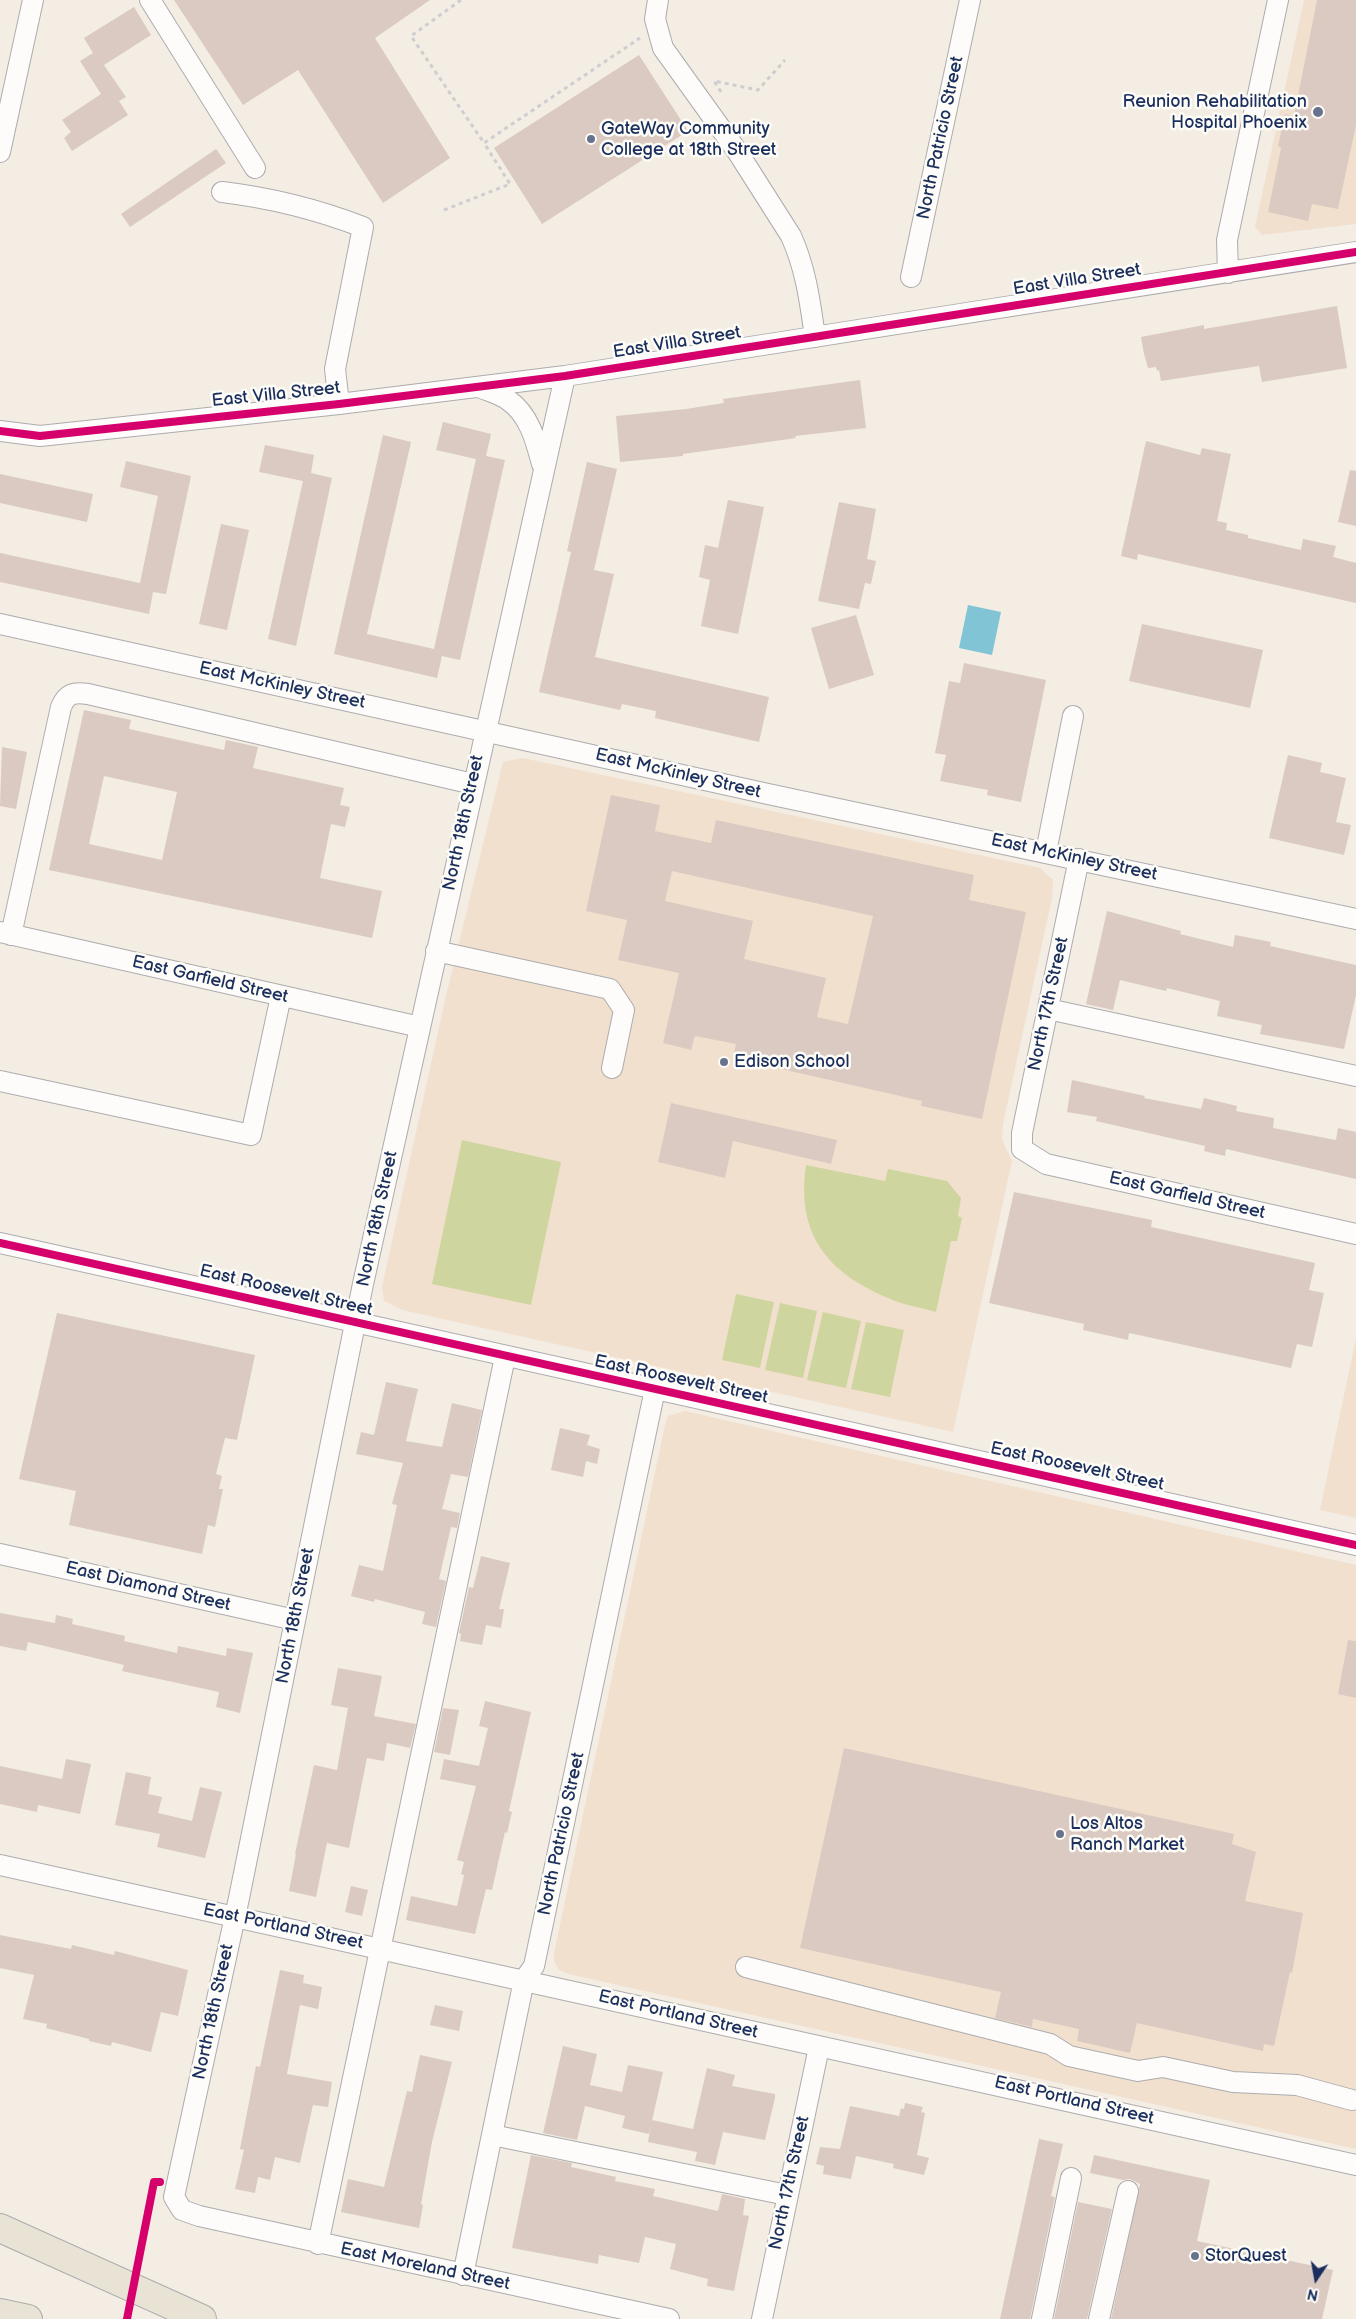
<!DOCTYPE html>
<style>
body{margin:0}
#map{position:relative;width:1356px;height:2319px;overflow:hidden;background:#f3ede4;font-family:"Balsamiq Sans",sans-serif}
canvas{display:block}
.north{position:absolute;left:1291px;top:2254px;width:50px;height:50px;-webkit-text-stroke:4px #fdfcf7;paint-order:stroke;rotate:192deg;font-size:14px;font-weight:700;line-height:20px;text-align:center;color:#1b2f5e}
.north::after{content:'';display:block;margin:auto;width:18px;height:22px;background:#1b2f5e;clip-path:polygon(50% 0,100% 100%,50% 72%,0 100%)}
</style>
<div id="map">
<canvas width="1356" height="2319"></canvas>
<div class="north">N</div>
</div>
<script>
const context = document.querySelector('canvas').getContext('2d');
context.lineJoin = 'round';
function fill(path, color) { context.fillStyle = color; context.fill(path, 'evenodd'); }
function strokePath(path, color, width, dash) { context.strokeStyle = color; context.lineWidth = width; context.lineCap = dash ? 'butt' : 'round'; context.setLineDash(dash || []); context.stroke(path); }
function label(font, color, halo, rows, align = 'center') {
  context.font = font + ' "Balsamiq Sans",sans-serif'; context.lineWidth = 5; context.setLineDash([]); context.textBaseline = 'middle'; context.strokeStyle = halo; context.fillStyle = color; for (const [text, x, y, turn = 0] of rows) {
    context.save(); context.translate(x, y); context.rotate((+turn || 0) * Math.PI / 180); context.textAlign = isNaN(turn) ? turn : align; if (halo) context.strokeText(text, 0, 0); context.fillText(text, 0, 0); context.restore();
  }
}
fill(new Path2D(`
 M1304,0H1356V224L1262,235L1255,227Z
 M523,758L1040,868L1053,880L1052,898L1003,1124L1002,1140L1012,1161L953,1432L402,1310L384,1301L382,1287L445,1000L503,762Z
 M1356,1338V1518L1320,1510Z
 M685,1411L1356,1565V2149L568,1974L559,1970L554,1961V1953L665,1425L668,1416Z`), '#f2e0cf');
fill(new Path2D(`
 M462,1140L561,1162L531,1305L432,1284Z
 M806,1165L885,1181L888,1169L947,1181L961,1198L958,1216L962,1218L957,1241H951L936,1312C920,1307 902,1305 888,1298C826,1272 796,1233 806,1165Z
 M736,1294L774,1302L760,1368L722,1360Z
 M780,1303L817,1311L803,1378L765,1370Z
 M823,1312L861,1321L846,1388L807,1380Z
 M866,1322L904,1330L890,1397L851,1389Z`), '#cfd59e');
fill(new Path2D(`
 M968,605L1001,612L992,655L959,648Z`), '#81c4d5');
fill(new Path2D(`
 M174,0H430L375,38L450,158L383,203L298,70L243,105Z
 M1317,0H1356V125L1338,209L1312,204L1308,221L1268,212L1281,148L1278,146L1285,114L1294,116Z
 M134,7L151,35L104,65L126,97L119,101L128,115L72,151L64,138L71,132L62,120L101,94L80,61L93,53L84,38Z
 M639,55L688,131L542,224L494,148Z
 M216,149L226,163L130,227L121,214Z
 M1337,306L1347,368L1262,382L1259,366L1161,381L1159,370L1157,371L1156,367L1148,368L1144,354L1141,337L1204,325V329Z
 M860,380L866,428L795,436L796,438L683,454V456L620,462L616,416L686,409L724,403L723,399Z
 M443,422L491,434L486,456L505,460L460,660L442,656L437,678L334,654L383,435L411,442L367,634L434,649L476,459L436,450Z
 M1146,441L1200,455L1202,448L1231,454L1217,521L1227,523L1226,530L1248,535V538L1301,550L1303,539L1336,546L1333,557L1356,563V603L1138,554L1137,560L1121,556Z
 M265,445L314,455L311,473L332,478L296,646L268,639L303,481L259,472Z
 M126,461L191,476L166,594L153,592L149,614L0,582V553L140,583L158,496L120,487Z
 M587,462L617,469L594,570L614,574L595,657L769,697L759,742L655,718L656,711L622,704L620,710L539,692L571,552L567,551Z
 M1350,470L1356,471V526L1338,522Z
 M0,474L93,494L87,522L0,503Z
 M728,500L764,507L738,634L701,626L710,580L699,577L705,545L718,548Z
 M839,502L876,509L867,559L876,561L871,584L865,583L859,609L818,601Z
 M221,524L249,530L227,630L199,624Z
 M856,615L874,675L829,689L811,628Z
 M1142,624L1263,650L1250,708L1129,681Z
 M964,663L1046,680L1021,802L987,795L988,790L940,781L946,755L935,753L949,681L960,683Z
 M84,710L131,720L129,729L224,750L226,740L258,747L253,768L344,788L340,805L350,807L345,827L331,824L320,878L382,891L372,938L49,870ZM104,776L177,792L162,860L89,844Z
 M2,747L27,752L16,809L0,806Z
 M1288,755L1322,763L1320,772L1346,778L1336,822L1351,825L1344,855L1269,838Z
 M611,795L660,805L655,831L711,843L716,820L974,875L969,900L1026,912L982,1119L921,1106L922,1101L733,1058L736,1044L695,1036L691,1050L663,1043L679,973L618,960L627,920L586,911ZM672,871L873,916L848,1024L817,1017L826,978L744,959L753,921L665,901Z
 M1107,911L1181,931L1180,934L1233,947L1235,935L1271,942L1270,946L1356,965V995L1344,1049L1260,1034L1262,1025L1217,1016L1220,1001L1167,988L1166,991L1120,980L1113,1010L1086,1004Z
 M1072,1080L1145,1096L1144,1098L1201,1109L1204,1098L1237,1106L1236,1111L1274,1118L1273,1128L1336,1140L1338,1128L1356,1132V1179L1226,1149L1225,1156L1204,1151L1205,1146L1096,1121L1097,1117L1067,1112Z
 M671,1103L837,1140L831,1164L733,1141L725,1178L658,1162Z
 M1014,1192L1152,1220L1151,1227L1315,1263L1309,1290L1324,1293L1312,1347L1297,1344L1291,1368L1129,1333L1128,1340L1083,1330L1084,1324L989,1303Z
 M57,1313L255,1355L237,1440L225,1438L216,1474L222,1476L219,1489H223L215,1527L208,1525L202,1554L69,1525L76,1491L19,1479Z
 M386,1382L418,1389L406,1441L442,1447L452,1403L482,1410L468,1477L451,1474L442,1509L460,1513L457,1528L451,1527L439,1579L446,1581L436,1627L422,1624L425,1612L375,1599L374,1602L351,1596L359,1565L383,1571L397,1505L392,1504L403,1463L356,1454L361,1432L374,1435Z
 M560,1428L590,1435L587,1445L600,1449L597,1464L586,1461L583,1477L551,1470Z
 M481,1556L510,1563L499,1609H504L501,1628L486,1625L482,1645L460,1641L461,1634L459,1633L469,1587L473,1588Z
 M0,1613L55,1623L56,1615L73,1619L72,1624L125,1636L124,1641L177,1653L178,1646L226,1656L227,1648L253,1653L240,1713L216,1707L219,1692L122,1671L124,1665L28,1642L26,1651L0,1646Z
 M1348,1640L1356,1641V1698L1338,1694Z
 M338,1668L382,1676L374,1716L416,1724L410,1748L387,1743L384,1761L367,1758L349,1848L327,1843L316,1897L289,1891L296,1854H295L314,1765L337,1770L348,1708L331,1705Z
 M485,1701L531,1712L509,1811L512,1812L507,1833L505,1832L492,1890L486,1889L475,1934L406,1920L411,1896L457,1906L464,1875L461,1874L464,1862L457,1860L476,1786L440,1779L444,1759L479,1766L488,1728L479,1726Z
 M443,1708L459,1710L450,1755L434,1752Z
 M844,1748L1234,1834L1232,1844L1256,1852L1245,1901L1303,1913L1292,1973L1290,1972L1274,2046L1264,2044L1263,2051L1137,2023L1130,2053L1077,2041L1079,2029L1033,2019L1032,2027L995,2018L1001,1992L800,1948Z
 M66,1759L91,1764L80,1814L38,1805L37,1812L0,1804V1766L62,1779Z
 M126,1772L151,1777L148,1794L162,1797L158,1813L192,1821L200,1787L222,1792L205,1858L157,1847L160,1834L115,1825Z
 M351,1886L368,1890L362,1916L345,1912Z
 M0,1935L71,1949L72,1945L114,1955L115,1951L188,1970L178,2016L161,2012L151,2052L112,2042L111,2046L89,2041V2039L46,2028L47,2024L23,2019L34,1975L0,1968Z
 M280,1970L304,1975L303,1983L322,1987L318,2009L300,2005L287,2074L332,2082L328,2107L313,2105L300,2163L275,2157L270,2180L258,2177L255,2193L235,2189L244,2150L240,2149L256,2066L260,2067Z
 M435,2005L463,2011L459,2031L430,2025Z
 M563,2046L597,2054L590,2085L622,2092L628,2065L663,2072L649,2134L622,2128L625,2116L585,2106L577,2140L543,2133Z
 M420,2055L452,2062L432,2142L421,2204L423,2205L419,2228L341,2212L348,2179L384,2187L407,2091L412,2092Z
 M707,2068L735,2075L732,2086L775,2094V2098L765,2140L723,2132L715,2165L695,2161L697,2152L648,2142L652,2120L693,2129Z
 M905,2103L923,2107L921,2112L925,2113L917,2155L929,2158L924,2175L893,2168L894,2164L856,2156L851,2179L823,2174L824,2166L816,2164L820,2147L840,2149L850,2106L899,2116L901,2108L904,2109Z
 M1039,2139L1063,2144L1051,2196L1055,2197L1030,2319H1000Z
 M531,2155L572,2163L571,2167L616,2177L615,2181L655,2189L653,2196L718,2211L722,2194L745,2199L743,2215L749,2216L734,2291L707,2286L708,2279L670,2269L676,2244L645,2237L639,2263L599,2255L598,2264L512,2248Z
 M1094,2155L1210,2180L1197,2241L1333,2270L1322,2319H1111L1140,2184L1130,2179L1123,2180L1090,2173Z
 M1078,2202L1112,2209L1087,2319H1054Z`), '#dbcac1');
const minor = new Path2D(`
 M150,0L255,168
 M658,0L655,19L663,48L737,151L791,236C806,269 810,302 815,337
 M0,152L33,0
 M222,192C273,198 316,209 363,227L335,369L339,404
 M1228,273L1227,240L1278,0
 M911,277L970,0
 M565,376L363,1284L239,1898L174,2197L182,2210L199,2216L669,2319
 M479,387C488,391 500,394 508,400C529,414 536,441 542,464
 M0,431L40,436L339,404L565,376L1356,252
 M0,624L768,794L1356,919
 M1046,852L1073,716
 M1079,859L1022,1133V1149L1046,1164L1356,1234
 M0,932L420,1027
 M11,935L61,707C67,693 74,692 88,694L473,784
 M436,951L610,989L624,1010L612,1068
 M1048,1009L1356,1076
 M0,1081L251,1135L281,996
 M0,1243L1356,1545
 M0,1554L295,1620
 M0,1865L1356,2165
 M746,1967L1050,2044L1069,2056L1138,2071L1163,2067L1233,2082L1297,2085L1352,2100
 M492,2135L787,2195
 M318,2244L505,1357
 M463,2275L524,1980L534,1966L655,1389
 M762,2319L819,2047
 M1042,2319L1071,2178
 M1099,2319L1128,2191`);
const highway = new Path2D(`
 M0,2228L202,2319
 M0,2313L28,2319`);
strokePath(minor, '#adacad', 22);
strokePath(highway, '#adacad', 30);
strokePath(new Path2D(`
 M461,0L411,36L484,143
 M721,92L714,81L758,90L785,60
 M444,210L510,184L484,143L640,38
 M144,2232L154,2182H158`), '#ceced0', 3, [4, 4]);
strokePath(minor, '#fdfcfb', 20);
strokePath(highway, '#e9e3d6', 28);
strokePath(new Path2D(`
 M127,2319L144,2232`), '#ceced0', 3, [4, 4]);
strokePath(new Path2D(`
 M0,431L40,436L339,404L565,376L1356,252
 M0,1243L1356,1545
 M127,2319L154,2182H160`), '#d6006c', 8);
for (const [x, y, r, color] of [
 [1318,112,6,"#67728d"],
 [591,139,5,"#67728d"],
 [724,1062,5,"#67728d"],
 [1060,1834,5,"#67728d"],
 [1195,2256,5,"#67728d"]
]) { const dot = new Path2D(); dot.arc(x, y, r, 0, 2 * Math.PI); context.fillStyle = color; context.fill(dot); strokePath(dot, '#fdfcf7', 2); }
label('18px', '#1b2f5e', '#fdfcf7', [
 ["Reunion Rehabilitation",1307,102,"right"],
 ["Hospital Phoenix",1307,123,"right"],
 ["GateWay Community",601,129],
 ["College at 18th Street",601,150],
 ["Edison School",734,1062],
 ["Los Altos",1070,1824],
 ["Ranch Market",1070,1845],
 ["StorQuest",1205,2256]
], 'left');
label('18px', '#1b2f5e', '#fdfcf7', [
 ["North Patricio Street",941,138,-78],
 ["East Villa Street",1077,280,-9],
 ["East Villa Street",677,343,-9],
 ["East Villa Street",276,395,-6],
 ["East McKinley Street",282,686,12],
 ["East McKinley Street",678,774,13],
 ["North 18th Street",464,823,-78],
 ["East McKinley Street",1074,858,12],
 ["East Garfield Street",210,980,13],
 ["North 17th Street",1049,1004,-78],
 ["East Garfield Street",1187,1196,13],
 ["North 18th Street",378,1219,-78],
 ["East Roosevelt Street",286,1291,13],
 ["East Roosevelt Street",681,1380,12],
 ["East Roosevelt Street",1077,1467,12],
 ["East Diamond Street",148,1587,13],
 ["North 18th Street",296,1616,-79],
 ["North Patricio Street",562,1834,-78],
 ["East Portland Street",283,1927,12],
 ["North 18th Street",214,2012,-78],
 ["East Portland Street",678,2015,13],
 ["East Portland Street",1074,2101,13],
 ["North 17th Street",790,2183,-78],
 ["East Moreland Street",425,2267,12]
]);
</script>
